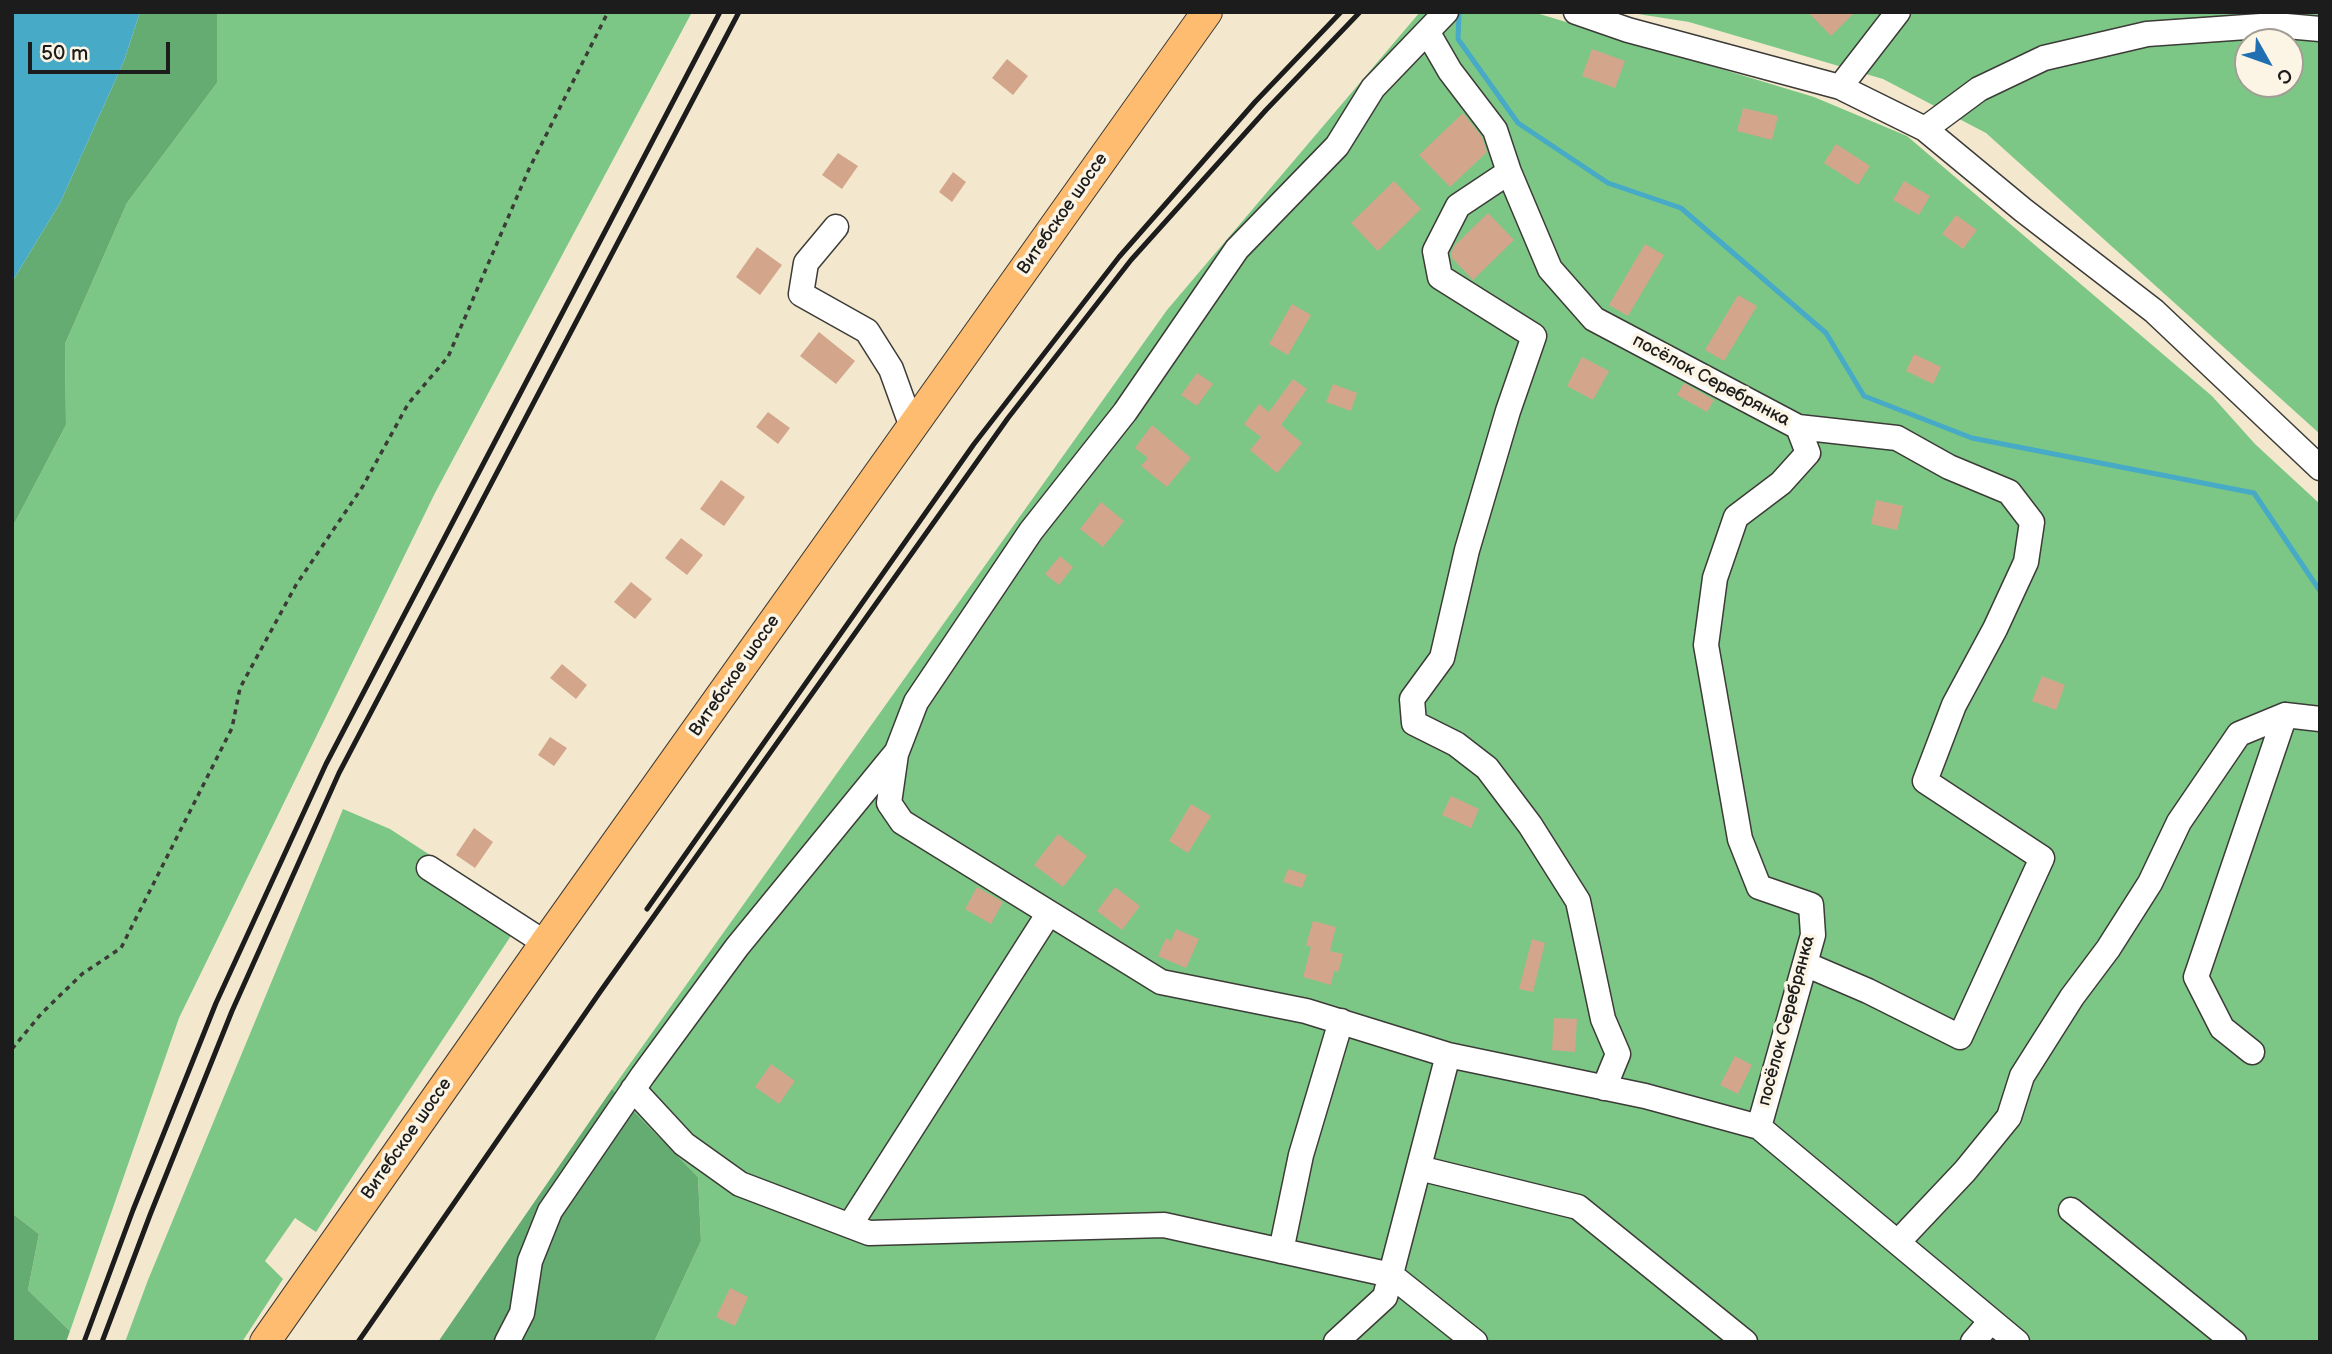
<!DOCTYPE html>
<meta charset="utf-8">
<style>
body{margin:0}
#map{position:relative;width:2332px;height:1354px;overflow:hidden;background:#f3e8ce;font-family:"Balsamiq Sans",sans-serif}
canvas{display:block}
.frame{position:absolute;inset:0;border:14px solid #1c1c1c;pointer-events:none}
.north{position:absolute;left:2234px;top:28px;width:70px;height:70px;box-sizing:border-box;background:#fcf5e5;border:2px solid #a29e95;border-radius:50%;rotate:130deg;font-size:19px;font-weight:700;line-height:28px;text-align:center;color:#1c1c1c}
.north::after{content:'';display:block;margin:auto;width:24px;height:32px;background:#1f6fb2;clip-path:polygon(50% 0,100% 100%,50% 72%,0 100%)}
.scale{position:absolute;left:28px;top:42px;width:142px;height:32px;box-sizing:border-box;border:4px solid #1c1c1c;border-top:0;padding-left:9px;font-size:21px;line-height:24px;white-space:nowrap;color:#1c1c1c;-webkit-text-stroke:5px #fcf5e5;paint-order:stroke}
</style>
<div id="map">
<canvas width="2332" height="1354"></canvas>
<div class="frame"></div>
<div class="north">С</div>
<div class="scale">50 m</div>
</div>
<script>
const context = document.querySelector('canvas').getContext('2d');
context.lineJoin = 'round';
function fill(path, color) { context.fillStyle = color; context.fill(path, 'evenodd'); }
function strokePath(path, color, width, dash) { context.strokeStyle = color; context.lineWidth = width; context.lineCap = dash ? 'butt' : 'round'; context.setLineDash(dash || []); context.stroke(path); }
function label(font, color, halo, rows, align = 'center') {
  context.font = font + ' "Balsamiq Sans",sans-serif'; context.lineWidth = 7; context.setLineDash([]); context.textBaseline = 'middle'; context.strokeStyle = halo; context.fillStyle = color; for (const [text, x, y, turn = 0] of rows) {
    context.save(); context.translate(x, y); context.rotate((+turn || 0) * Math.PI / 180); context.textAlign = isNaN(turn) ? turn : align; if (halo) context.strokeText(text, 0, 0); context.fillText(text, 0, 0); context.restore();
  }
}
fill(new Path2D(`
 M217,12H692L435,493L179,1018L70,1331L28,1290L39,1234L12,1213V528L66,425L65,344L127,203L217,83Z
 M1420,12H1533L1814,97L1907,136L2212,396L2255,444L2320,504V1342H654L701,1241L698,1177L612,1089L1167,310Z
 M1625,12H2320V434L1986,133L1883,79L1689,22ZM2248,42H2290V84H2248Z
 M343,809L390,829L524,916L316,1232L295,1218L265,1261L283,1279L242,1342H125L148,1280Z`), '#7cc785');
fill(new Path2D(`
 M140,12H217V83L127,203L65,344L66,425L12,528V282L60,203L124,61Z
 M612,1089L698,1177L701,1241L654,1342H438Z
 M12,1213L39,1234L28,1290L70,1331L66,1342H12Z`), '#65ac72');
fill(new Path2D(`
 M12,12H140L124,61L60,203L12,282Z`), '#47aac6');
strokePath(new Path2D(`
 M1459,12L1458,39L1518,123L1608,183L1681,208L1826,333L1864,396L1972,438L2254,493L2320,591`), '#47aac6', 5);
fill(new Path2D(`
 M1808,12H1855L1831,36Z
 M1592,49L1625,61L1615,88L1582,76Z
 M1007,59L1028,76L1013,95L992,78Z
 M1743,108L1778,116L1772,140L1737,131Z
 M1463,113L1482,137L1487,152L1450,187L1419,155Z
 M1836,144L1870,166L1858,185L1824,163Z
 M838,153L858,166L842,189L822,175Z
 M953,172L966,182L952,202L939,192Z
 M1394,181L1421,209L1378,251L1351,223Z
 M1904,181L1930,196L1919,215L1893,200Z
 M1488,213L1514,240L1473,280L1451,257V253L1455,245Z
 M1956,215L1977,230L1963,249L1942,234Z
 M1645,244L1664,255L1628,316L1609,305Z
 M757,247L782,265L760,295L736,277Z
 M1738,295L1757,306L1724,361L1705,350Z
 M1292,304L1311,315L1288,355L1269,344Z
 M819,332L855,361L836,384L800,356Z
 M1914,354L1941,367L1933,384L1906,371Z
 M1582,357L1609,371L1593,400L1567,386Z
 M1197,373L1213,384L1197,406L1181,395Z
 M1293,379L1307,389L1281,425L1302,443L1277,473L1250,450L1261,437L1244,424L1259,404L1269,412Z
 M1684,383L1714,400L1707,412L1677,395Z
 M1333,384L1357,393L1351,411L1326,402Z
 M768,412L790,428L778,444L756,427Z
 M1152,425L1191,458L1167,487L1141,466L1148,458L1135,448Z
 M721,480L745,497L724,526L700,509Z
 M1876,500L1903,506L1897,530L1871,524Z
 M1101,502L1124,521L1103,547L1080,529Z
 M681,538L703,555L687,575L665,558Z
 M1060,556L1073,567L1059,585L1045,574Z
 M631,582L652,599L635,619L614,602Z
 M562,664L587,685L576,699L550,678Z
 M2042,676L2065,685L2056,710L2032,701Z
 M550,737L567,748L554,766L538,755Z
 M1451,796L1479,809L1471,828L1442,815Z
 M1191,804L1211,816L1188,853L1169,841Z
 M474,828L493,842L475,868L456,855Z
 M1058,834L1087,856L1063,887L1034,865Z
 M1288,869L1307,875L1302,888L1283,882Z
 M977,887L1003,902L991,924L965,909Z
 M1115,887L1140,906L1122,930L1097,911Z
 M1313,921L1336,927L1330,951L1343,954L1338,972L1334,971L1331,985L1303,977L1311,947L1306,945Z
 M1176,929L1199,939L1186,968L1158,956L1166,938L1171,941Z
 M1532,939L1545,943L1533,992L1519,989Z
 M1554,1018L1577,1019L1575,1052L1552,1050Z
 M1735,1056L1752,1065L1738,1094L1720,1085Z
 M771,1064L795,1081L779,1104L755,1087Z
 M730,1288L748,1297L735,1326L716,1317Z`), '#d3a68c');
const minor = new Path2D(`
 M1446,12L1373,88L1337,146L1237,249L1125,412L1031,531L916,702L896,754L889,803L902,822L1161,982L1306,1011L1448,1055L1645,1096L1759,1127L2017,1342
 M1576,12L1628,30L1840,87L1925,129L2023,210L2154,311L2320,468
 M1428,33L1450,71L1495,130L1509,172L1550,269L1594,319L1798,427L1808,453L1781,483L1736,517L1715,578L1706,645L1740,839L1759,887L1811,905L1813,935L1759,1127
 M1840,87L1898,12
 M1925,129L1979,89L2044,58L2147,34L2275,25L2320,29
 M1509,172L1458,206L1435,251L1440,277L1534,336L1508,411L1467,550L1442,658L1412,699L1414,723L1456,744L1487,768L1530,825L1578,901L1603,1019L1618,1054L1604,1088
 M836,227L806,263L801,294L867,331L891,369L912,427
 M1798,427L1897,438L1949,467L2009,492L2032,522L2026,562L1995,629L1954,705L1925,781L2042,858L1960,1037L1868,991L1805,964
 M429,868L545,943
 M2252,1052L2222,1028L2196,977L2285,715
 M633,1089L684,1144L740,1184L869,1233L1164,1225L1391,1275L1475,1342
 M1419,1168L1578,1207L1745,1342
 M2071,1210L2234,1342
 M850,1225L1049,913
 M1898,1242L1965,1171L2009,1117L2022,1076L2072,997L2108,949L2150,883L2179,822L2239,734L2285,715L2320,719
 M1281,1251L1301,1155L1341,1021
 M507,1342L522,1313L530,1261L550,1211L643,1075L737,947L895,754
 M1336,1342L1385,1297L1448,1055
 M1973,1342L1991,1321`);
const major = new Path2D(`
 M265,1342L545,943L1207,12`);
strokePath(minor, '#3c3b37', 27);
strokePath(major, '#3c3b37', 32);
strokePath(new Path2D(`
 M12,1049L41,1014L82,974L121,948L232,728L240,688L296,585L363,486L408,404L448,357L529,169L608,12`), '#3c3b37', 3.5, [5, 5]);
strokePath(minor, '#fff', 24);
strokePath(major, '#febc70', 30);
strokePath(new Path2D(`
 M647,909L974,444L1119,257L1255,102L1341,12
 M84,1342L133,1210L216,1003L326,764L720,12
 M102,1342L150,1215L232,1011L339,773L739,12
 M358,1342L600,992L1008,418L1131,260L1266,110L1360,12`), '#1c1c1c', 5);
label('18px', '#1c1c1c', '#fcf5e5', [
 ["Витебское шоссе",1063,214,-55],
 ["посёлок Серебрянка",1711,381,28],
 ["Витебское шоссе",735,676,-55],
 ["посёлок Серебрянка",1787,1021,-75],
 ["Витебское шоссе",407,1139,-55]
]);
</script>
